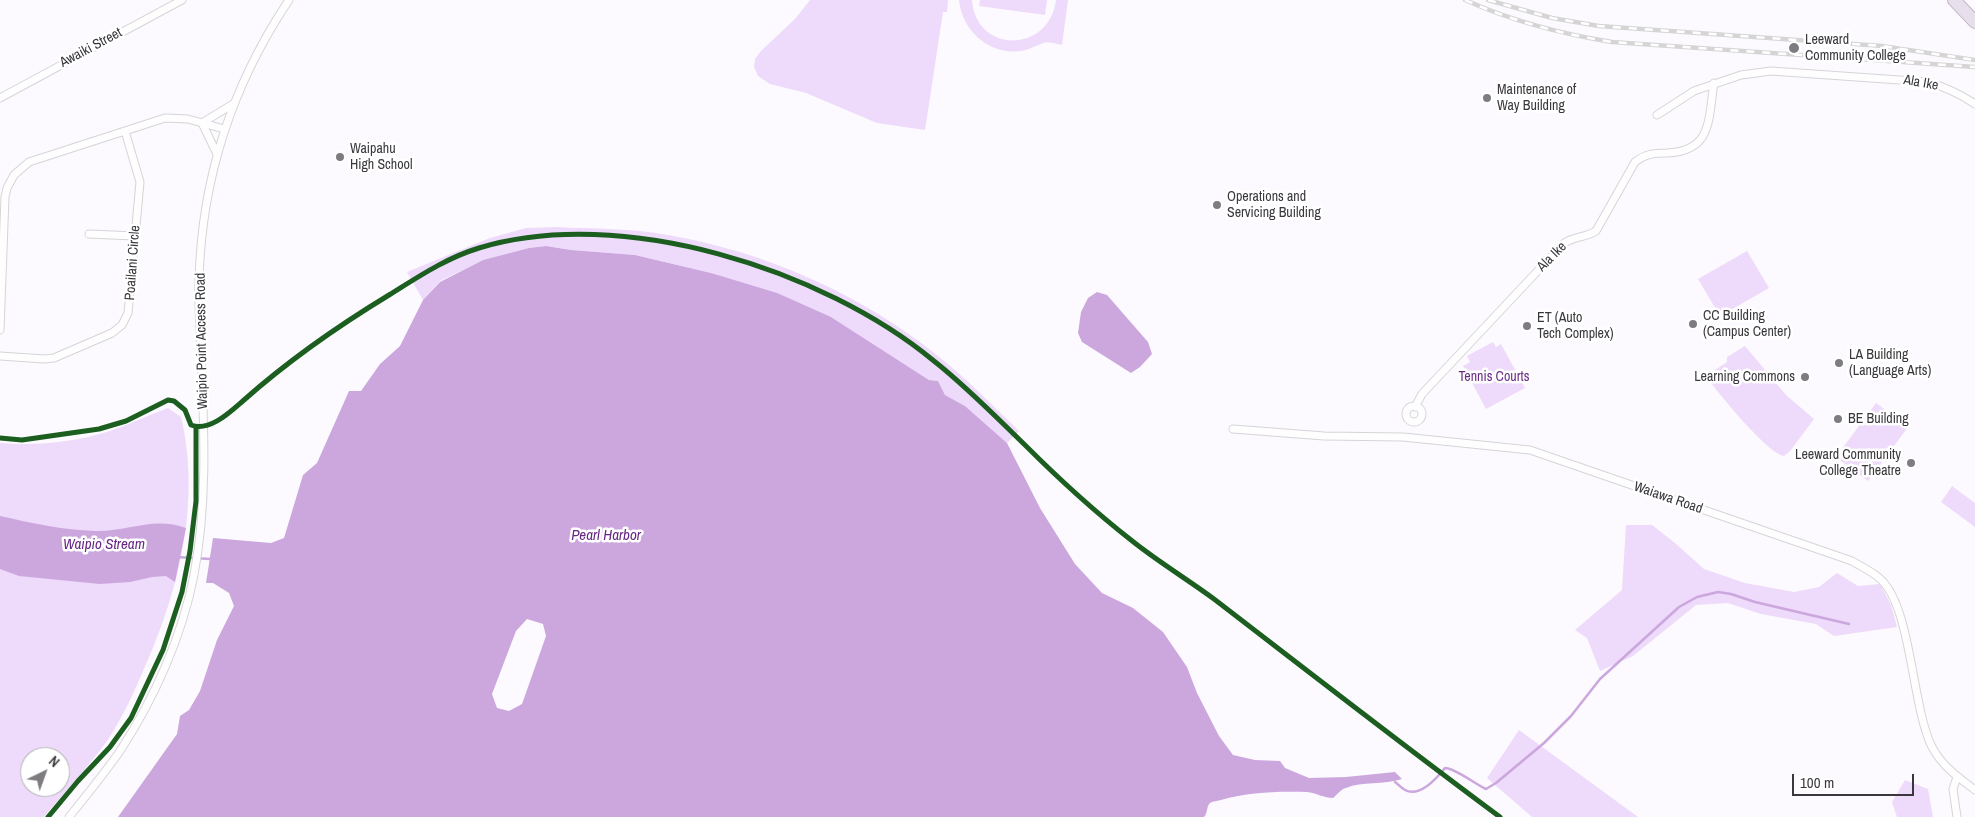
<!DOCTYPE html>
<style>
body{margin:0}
#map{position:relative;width:1975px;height:817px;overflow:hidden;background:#fcfafe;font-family:"Archivo Narrow",sans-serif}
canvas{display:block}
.north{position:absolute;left:20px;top:747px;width:50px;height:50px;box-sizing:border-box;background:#fff;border:1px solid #b0afb1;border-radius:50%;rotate:42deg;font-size:14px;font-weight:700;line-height:20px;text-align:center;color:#3a383c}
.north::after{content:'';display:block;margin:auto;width:18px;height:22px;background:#7e7c80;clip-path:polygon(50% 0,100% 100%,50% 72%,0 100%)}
.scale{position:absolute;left:1792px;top:774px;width:122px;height:22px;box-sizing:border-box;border:2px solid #3a383c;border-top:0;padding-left:6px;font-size:15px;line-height:18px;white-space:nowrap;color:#3a383c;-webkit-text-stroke:4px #fff;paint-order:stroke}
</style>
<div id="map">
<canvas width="1975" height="817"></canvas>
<div class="north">N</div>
<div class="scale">100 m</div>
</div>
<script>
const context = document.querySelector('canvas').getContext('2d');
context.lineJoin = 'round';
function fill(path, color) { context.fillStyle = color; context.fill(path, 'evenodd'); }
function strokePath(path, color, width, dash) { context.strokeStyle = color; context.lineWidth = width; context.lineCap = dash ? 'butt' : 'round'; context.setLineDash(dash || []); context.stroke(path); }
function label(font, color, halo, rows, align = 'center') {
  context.font = font + ' "Archivo Narrow",sans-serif'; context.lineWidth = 5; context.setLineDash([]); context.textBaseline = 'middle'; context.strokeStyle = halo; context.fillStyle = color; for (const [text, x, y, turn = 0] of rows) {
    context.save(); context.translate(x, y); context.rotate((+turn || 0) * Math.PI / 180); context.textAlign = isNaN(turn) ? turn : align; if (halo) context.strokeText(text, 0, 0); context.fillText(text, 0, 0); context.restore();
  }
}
fill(new Path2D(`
 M810,0H948L947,12H943L925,130L877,123L806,93L770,84L758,76L754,67L755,59L761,51L795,19Z
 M959,0H972C976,54 1049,54 1056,0H1068L1062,45C1056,44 1048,41 1043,43C1035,46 1029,50 1021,51C989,55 962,31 959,0Z
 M980,0H1047L1045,15L979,6Z
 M555,227C593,229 631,228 668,235C766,252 861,294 938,356C967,379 992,405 1019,431L1007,443L965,406L945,395L938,381L929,380L831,317L711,273L635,255L571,250L546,246L529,248L483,260L440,281L423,300L407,272L490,238L526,228Z
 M1747,251L1769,288L1720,316L1698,279Z
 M1493,342L1496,347L1501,344L1525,388L1486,409L1463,366L1470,362L1467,356Z
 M1745,346L1786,395L1814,419L1790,451L1784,456C1767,453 1720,395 1708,379L1709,374L1727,362V357Z
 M1876,403L1908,427L1868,481L1836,457Z
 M168,408L181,417C202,505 177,598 140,678C131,699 120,721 107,741C88,767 65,792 44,817H0V443C37,446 75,442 110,431C130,424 149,415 168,408ZM30,757H60V787H30Z
 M1952,486L1975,503V527L1941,502Z
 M1626,525H1652L1675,543L1704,569L1745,583L1794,592L1819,587L1837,573L1858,586L1880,584L1891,605L1897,627L1834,636L1816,624L1761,614L1728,603L1696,605L1633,656L1600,671L1587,638L1575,630L1622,590Z
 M1519,730L1638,817H1532L1487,778Z
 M1905,780L1928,789L1933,817H1897L1892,802Z`), '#eedafa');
fill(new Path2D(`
 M546,246L571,250L635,255L711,273L777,293L831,317L929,380L938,381L945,395L965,406L1007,443L1040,508L1075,564L1102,593L1133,608L1163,632L1187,667L1197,693L1219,736L1233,755L1255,760L1280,761L1285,768L1309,778L1346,777L1395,772L1402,779C1384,785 1362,781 1346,788C1341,789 1337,795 1333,798C1324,798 1316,793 1307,792C1278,791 1249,792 1221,800C1218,801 1213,801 1210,803C1206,807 1208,813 1204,817H118L177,734L180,716L189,710L200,691L217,640L234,606L229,593L213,583H206L213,538L271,543L284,538L303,475L317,463L349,391H361L380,364L400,346L423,300L440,282L483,260L529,248Z
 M1097,292L1107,295L1148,342L1152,354L1140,367L1131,373L1082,342L1078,333L1081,312L1088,298Z
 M0,516C31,523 63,530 95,531C127,532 154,516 186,528L175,582L166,576L152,577L130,582L100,584L19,576L0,569Z`), '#cba7de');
fill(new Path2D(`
 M527,619L543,624L546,636L522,704L509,711L497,708L492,694L516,631Z`), '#fcfafe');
strokePath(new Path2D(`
 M177,557L210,559
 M1395,782C1398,784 1401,788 1405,790C1420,798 1437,778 1445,768C1455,768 1475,784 1486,789L1496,783L1544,743L1571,716L1600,679L1679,607L1697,597L1718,592L1731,594L1755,602L1849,624`), '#cba7de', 2.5);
const street = new Path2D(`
 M0,98L182,0
 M1657,115L1694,91L1741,75L1771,71L1928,82C1945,87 1960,94 1975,104
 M217,154L202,123L233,104
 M89,234L135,236
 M0,330L5,197L7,188L14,175L29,162L165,118L188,119L224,129
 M0,356L44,359L54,358L112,333L122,325L128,313L140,182L125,131
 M1406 414a8 8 0 1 1 16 0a8 8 0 1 1-16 0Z
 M1415,407L1422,394L1563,244C1573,236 1585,238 1596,231L1635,162C1645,154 1654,153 1667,153C1713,151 1708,119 1714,83
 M1233,429L1324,436L1403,437L1530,450L1852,561C1860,566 1871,571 1878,577C1912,603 1911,705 1932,747C1942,766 1958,777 1975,790
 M69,817C86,796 104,774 120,751C154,699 182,637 194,575C208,501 204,427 201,353C200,328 198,303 199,279C202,176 232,85 289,0
 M1957,817L1953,789L1957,777`);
const highway = new Path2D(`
 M1954,0L1975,22`);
strokePath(street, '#d6d4d7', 9);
strokePath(highway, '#c0b5c5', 14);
strokePath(street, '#fffeff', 7);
strokePath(highway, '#e8dfec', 12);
const rail = new Path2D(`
 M1465,0C1512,21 1561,34 1612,42L1975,67
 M1488,0L1552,18L1599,26L1882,46L1975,60`);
strokePath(rail, '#d5d5d5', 4.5);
strokePath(rail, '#fff', 2.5, [8]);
strokePath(new Path2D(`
 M0,438L22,440L99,429L126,421L168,400L174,401L185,410L191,425C210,432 230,412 244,400C289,360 338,326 389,295C418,277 446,258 479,248C621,205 823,269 934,361C967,387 996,417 1026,446C1059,479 1094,511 1131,540C1157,561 1187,579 1214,599C1309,672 1404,746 1500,817
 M48,817L78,781L110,747L131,718L163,650L182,592L190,551L196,501V428`), '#1b5e20', 5);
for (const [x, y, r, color] of [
 [1794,48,6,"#7e7c80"],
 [1487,98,5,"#7e7c80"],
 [340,157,5,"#7e7c80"],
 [1217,205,5,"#7e7c80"],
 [1693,324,5,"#7e7c80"],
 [1527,326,5,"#7e7c80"],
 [1839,363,5,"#7e7c80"],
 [1805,377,5,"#7e7c80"],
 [1838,419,5,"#7e7c80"],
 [1911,463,5,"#7e7c80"]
]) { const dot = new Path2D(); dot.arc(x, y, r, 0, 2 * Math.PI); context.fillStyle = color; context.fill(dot); strokePath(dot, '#fff', 2); }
label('14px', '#3a383c', '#fff', [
 ["Leeward",1805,40],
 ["Community College",1805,56],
 ["Maintenance of",1497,90],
 ["Way Building",1497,106],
 ["Waipahu",350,149],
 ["High School",350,165],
 ["Operations and",1227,197],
 ["Servicing Building",1227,213],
 ["CC Building",1703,316],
 ["(Campus Center)",1703,332],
 ["ET (Auto",1537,318],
 ["Tech Complex)",1537,334],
 ["LA Building",1849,355],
 ["(Language Arts)",1849,371],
 ["Learning Commons",1795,377,"right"],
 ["BE Building",1848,419],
 ["Leeward Community",1901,455,"right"],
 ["College Theatre",1901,471,"right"]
], 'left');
label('14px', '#3a383c', '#fff', [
 ["Awaiki Street",91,48,-28],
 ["Ala Ike",1921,83,10],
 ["Ala Ike",1552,257,-45],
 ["Poailani Circle",133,263,-86],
 ["Waipio Point Access Road",202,341,-91],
 ["Waiawa Road",1668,498,19]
]);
label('14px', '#6b2c86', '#fff', [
 ["Tennis Courts",1494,377]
]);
label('italic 15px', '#662882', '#fff', [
 ["Pearl Harbor",606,536],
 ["Waipio Stream",104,545]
]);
</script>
